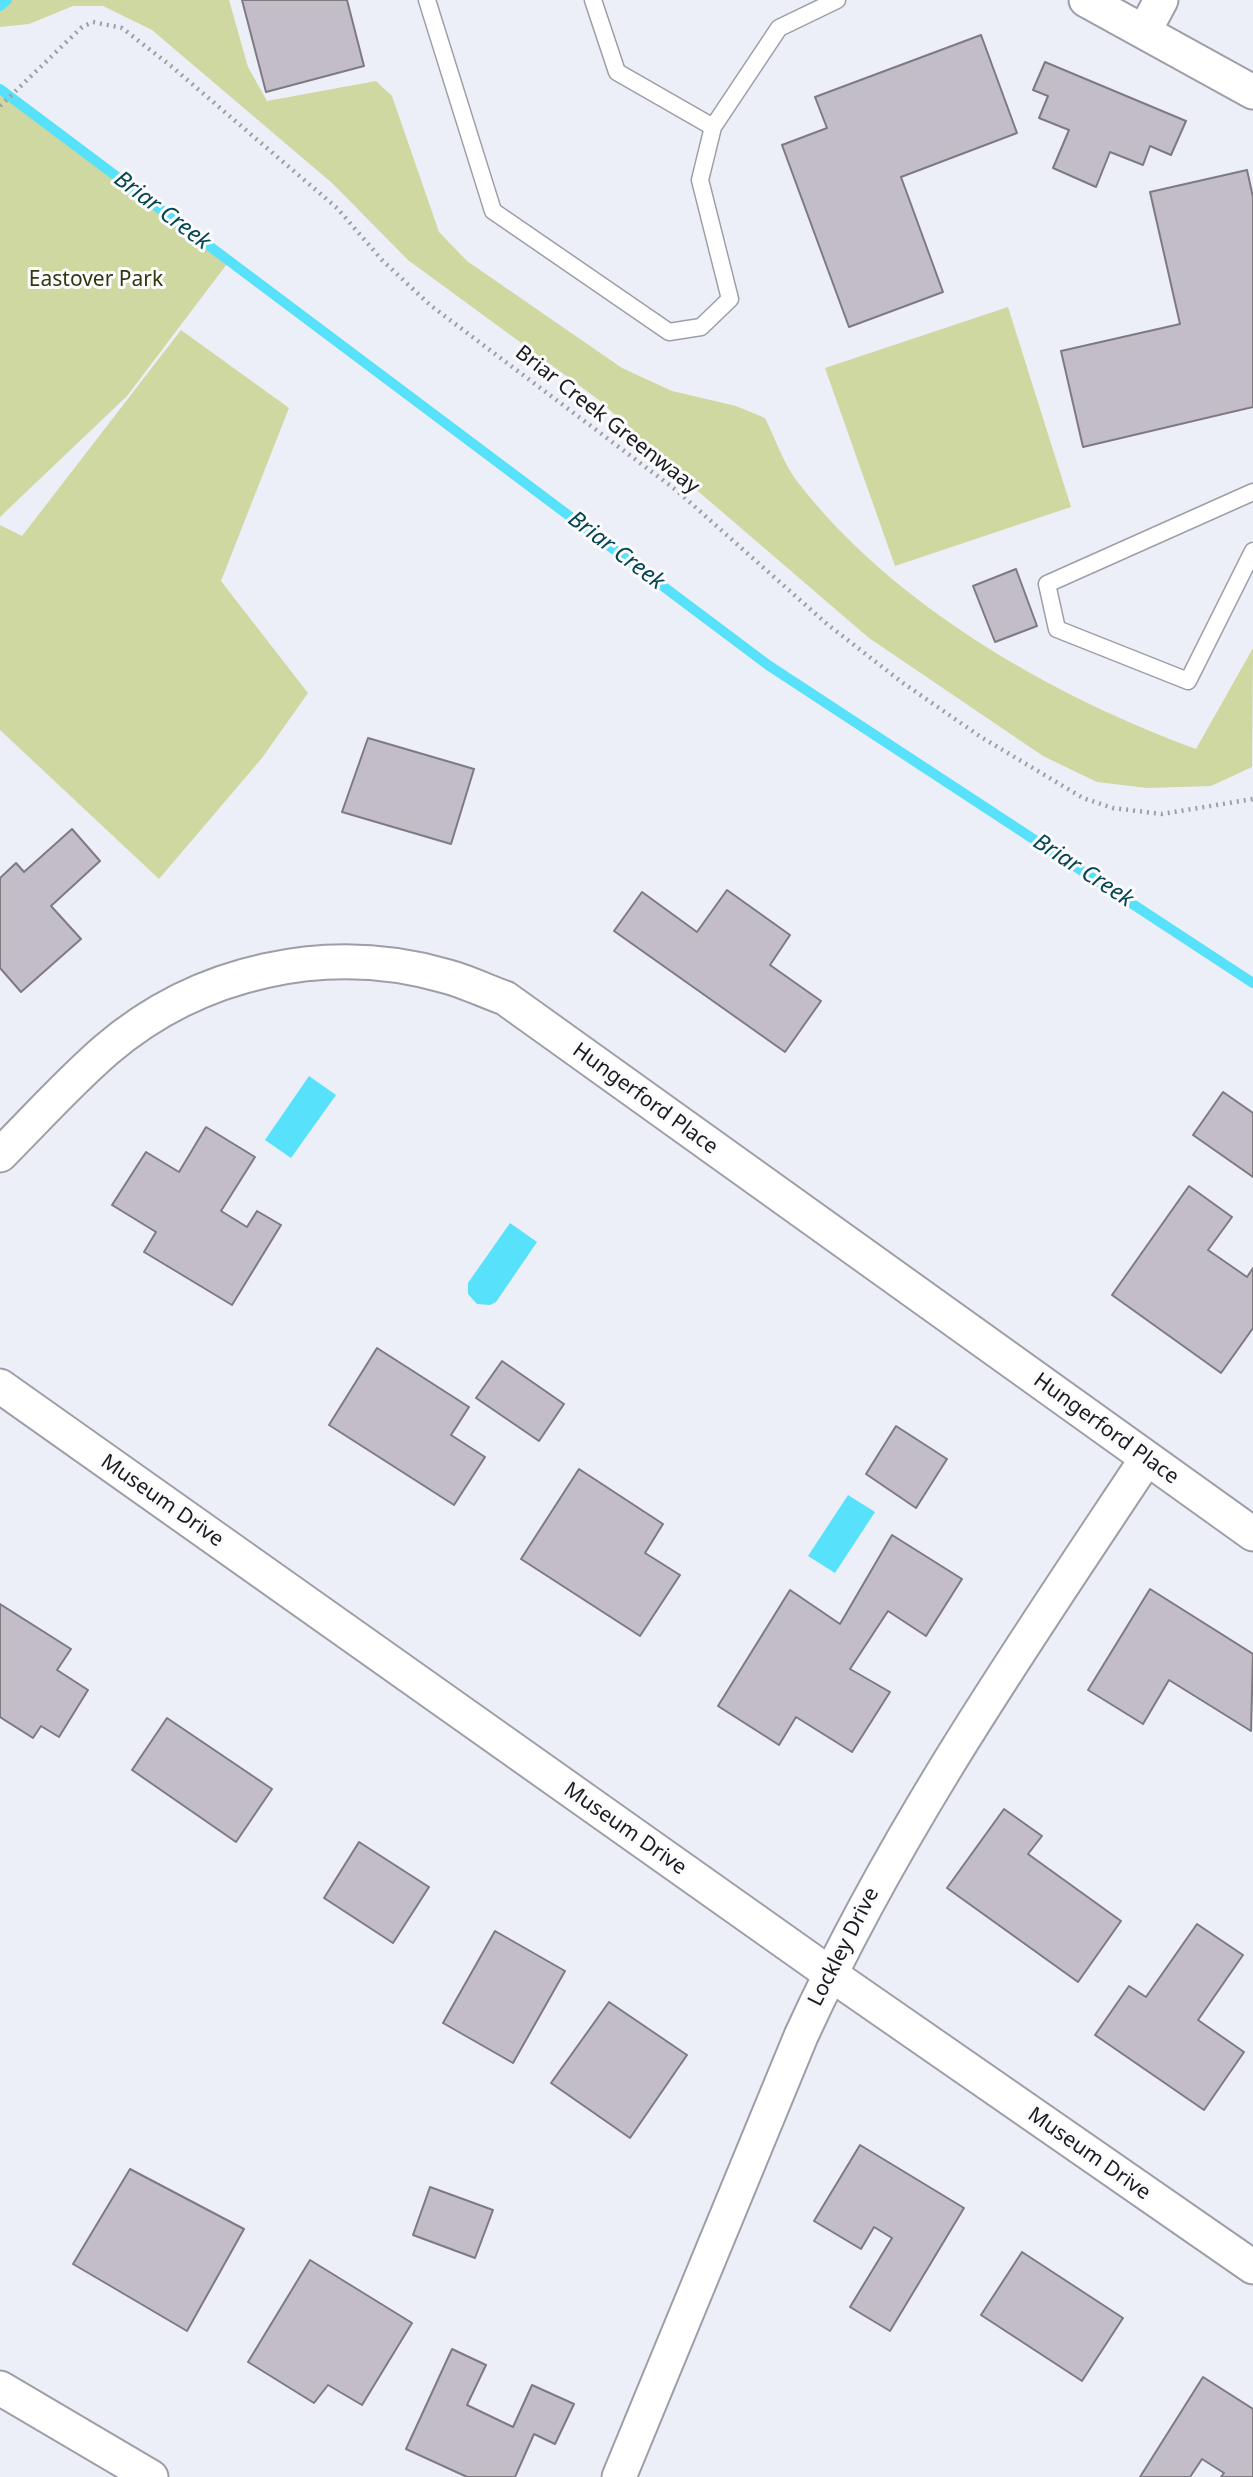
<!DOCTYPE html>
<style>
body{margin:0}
canvas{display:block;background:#edeff8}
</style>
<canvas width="1253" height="2477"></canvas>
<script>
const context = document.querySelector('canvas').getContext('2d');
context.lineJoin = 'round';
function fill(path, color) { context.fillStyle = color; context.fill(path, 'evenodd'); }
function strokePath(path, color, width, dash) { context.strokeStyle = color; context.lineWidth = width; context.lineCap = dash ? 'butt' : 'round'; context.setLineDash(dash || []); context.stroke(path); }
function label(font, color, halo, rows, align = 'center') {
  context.font = font + ' "Noto Sans",sans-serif'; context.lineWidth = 6; context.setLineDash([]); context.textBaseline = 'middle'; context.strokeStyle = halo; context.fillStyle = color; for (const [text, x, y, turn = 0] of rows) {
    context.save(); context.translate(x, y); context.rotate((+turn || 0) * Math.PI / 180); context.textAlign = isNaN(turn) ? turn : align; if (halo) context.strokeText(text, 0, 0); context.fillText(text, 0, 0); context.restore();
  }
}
fill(new Path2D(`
 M0,0H229L248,67L267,101L376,81L392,96L439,232L467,261L622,368L672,391L736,406L765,418C775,438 783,462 796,480C891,604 1051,696 1196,749L1253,648L1252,767L1211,786L1147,788L1097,782L1043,756L869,638L685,480L599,400L408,260L332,183L152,30L103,6H73L29,24L0,27Z
 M0,92L230,260L127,396L0,517Z
 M1008,307L1071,507L895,566L825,368Z
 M181,330L289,408L221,581L308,693L262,758L159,879L0,730V525L22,536Z`), '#cfd8a0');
fill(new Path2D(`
 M309,1076L336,1095L291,1158L265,1140Z
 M510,1223L537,1242L496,1302L490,1305L477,1304L468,1294V1283Z
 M848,1495L875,1512L835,1573L808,1556Z`), '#57e1fb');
strokePath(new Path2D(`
 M0,6L7,0
 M0,89L768,665L1253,983`), '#57e1fb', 10);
const building = new Path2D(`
 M242,0H347L364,66L266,92Z
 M981,35L1017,133L901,177L943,292L849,327L782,145L827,128L815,97Z
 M1045,62L1186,121L1171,155L1150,146L1143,165L1110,152L1096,187L1053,168L1069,130L1039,118L1048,96L1033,90Z
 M1247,170L1253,197V407L1083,447L1061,351L1180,324L1150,192Z
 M1016,569L1037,626L995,642L973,586Z
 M368,738L474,769L451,844L342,812Z
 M72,829L100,861L51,906L81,939L21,992L0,968V878L16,863L24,872Z
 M727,890L790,935L770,965L821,1001L785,1052L614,931L642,892L697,932Z
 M1223,1092L1253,1113V1177L1193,1135Z
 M206,1127L255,1157L221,1211L247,1227L257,1211L281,1225L232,1305L144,1252L156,1232L112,1205L146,1152L179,1172Z
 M1189,1186L1232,1217L1208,1250L1247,1277L1253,1268V1328L1221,1373L1112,1295Z
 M377,1348L469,1407L451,1435L485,1457L454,1505L329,1425Z
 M502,1361L564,1404L539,1441L476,1398Z
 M896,1426L947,1459L916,1508L866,1474Z
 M579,1469L663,1524L645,1553L680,1575L640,1636L521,1559Z
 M892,1535L962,1579L926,1636L888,1611L850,1669L890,1692L852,1752L796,1717L779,1745L718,1706L790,1590L840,1624Z
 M1150,1589L1253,1654L1251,1731L1169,1680L1143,1724L1088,1690Z
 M0,1604L71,1649L57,1670L88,1690L59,1737L41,1726L33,1738L0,1717Z
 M167,1718L272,1789L236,1842L132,1770Z
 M1004,1809L1042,1836L1028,1854L1121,1921L1078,1982L947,1888Z
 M359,1842L429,1887L393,1943L324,1898Z
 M1197,1924L1243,1955L1198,2020L1244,2052L1204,2110L1095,2035L1129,1986L1146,1997Z
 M495,1931L565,1971L513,2063L443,2023Z
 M609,2002L687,2055L630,2138L551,2083Z
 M860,2145L964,2208L890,2331L850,2307L892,2238L874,2227L861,2249L814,2221Z
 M130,2169L244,2229L187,2331L73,2264Z
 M430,2187L493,2210L475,2258L413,2235Z
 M1022,2252L1123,2318L1082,2381L981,2315Z
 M310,2260L412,2323L362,2405L328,2385L314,2403L248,2362Z
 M452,2349L486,2365L467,2405L513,2427L532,2385L574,2404L555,2444L534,2434L515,2477H467L406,2449Z
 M1203,2377L1253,2409V2477H1221L1224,2473L1202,2459L1190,2477H1140Z`);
fill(building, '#c2bdc6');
strokePath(building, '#7f7a82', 2);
const lane = new Path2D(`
 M427,0L493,211L669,332L701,327L730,299L700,180L713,127L779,28L837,0
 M593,0L617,72L713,127
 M1253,492L1047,584L1057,629L1188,681L1253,551`);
const street = new Path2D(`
 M1086,0L1253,92
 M1145,30L1161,0
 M0,1155C35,1120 69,1082 106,1050C198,971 327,942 445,976C465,981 485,991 505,998L1253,1534
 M0,1386L829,1973L1253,2267
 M0,2388L151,2477
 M619,2477L801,2036C894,1832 1023,1645 1147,1458`);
strokePath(lane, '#9d9ea7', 19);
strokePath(street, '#9d9ea7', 37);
strokePath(new Path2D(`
 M0,106L82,27L93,22L122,28L171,66L337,208L382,260L430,305L676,490L827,624L903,683L981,737L1083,798L1113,808L1162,814L1253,799`), '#9d9fa5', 4.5, [2, 5]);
strokePath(lane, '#fff', 16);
strokePath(street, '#fff', 33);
label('21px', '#32370e', '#fcfcfe', [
 ["Eastover Park",96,280]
]);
label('21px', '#1a1b1e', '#fcfcfe', [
 ["Briar Creek Greenwaay",607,420,38],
 ["Hungerford Place",645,1099,36],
 ["Hungerford Place",1106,1429,36],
 ["Museum Drive",162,1501,35],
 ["Museum Drive",625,1829,35],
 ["Lockley Drive",844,1947,-63],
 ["Museum Drive",1089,2154,35]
]);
label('italic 23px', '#054651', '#fcfcfe', [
 ["Briar Creek",162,211,37],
 ["Briar Creek",616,551,37],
 ["Briar Creek",1083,871,33]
]);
</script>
